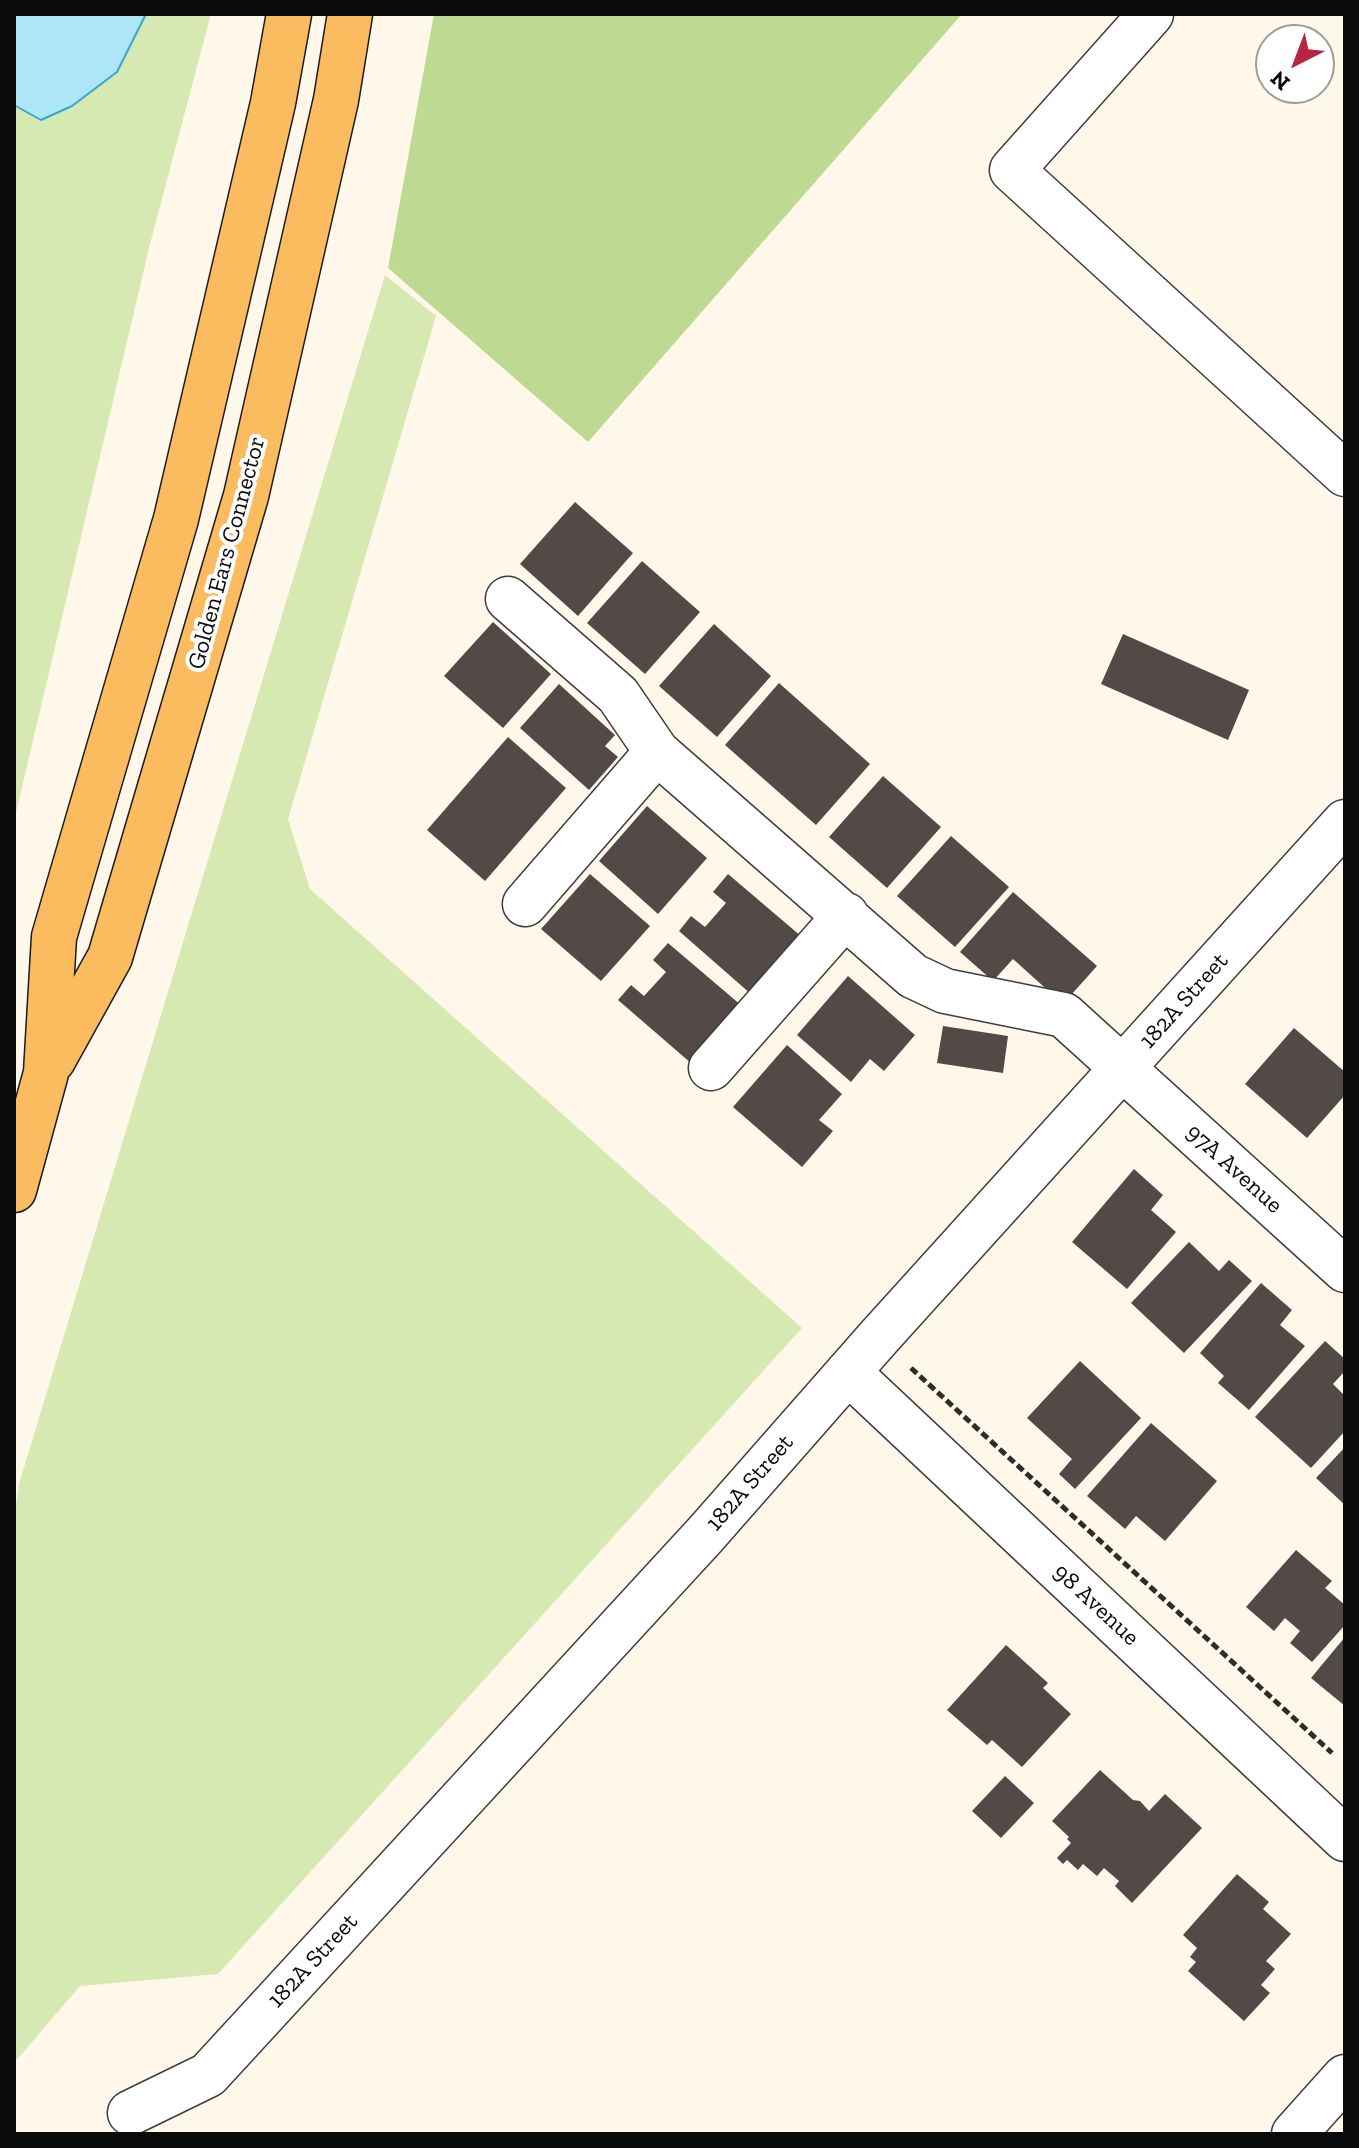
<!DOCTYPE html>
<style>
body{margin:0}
#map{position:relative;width:1359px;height:2148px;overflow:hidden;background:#fff7e9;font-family:"Zilla Slab",serif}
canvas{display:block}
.frame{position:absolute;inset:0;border:16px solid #0b0b0b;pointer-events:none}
.north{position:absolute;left:1255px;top:24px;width:80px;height:80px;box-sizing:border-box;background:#fff;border:2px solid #9d9d9d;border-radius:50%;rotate:222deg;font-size:22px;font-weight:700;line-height:32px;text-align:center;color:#0b0b0b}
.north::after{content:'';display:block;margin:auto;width:28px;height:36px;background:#bb2342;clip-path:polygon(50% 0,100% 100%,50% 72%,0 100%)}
</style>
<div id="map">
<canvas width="1359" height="2148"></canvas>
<div class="frame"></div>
<div class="north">N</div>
</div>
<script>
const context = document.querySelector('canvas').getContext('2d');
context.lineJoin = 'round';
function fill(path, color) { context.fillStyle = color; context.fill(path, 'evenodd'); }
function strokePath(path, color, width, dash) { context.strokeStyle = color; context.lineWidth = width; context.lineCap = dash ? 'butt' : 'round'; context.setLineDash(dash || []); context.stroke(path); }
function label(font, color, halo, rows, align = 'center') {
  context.font = font + ' "Zilla Slab",serif'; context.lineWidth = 8; context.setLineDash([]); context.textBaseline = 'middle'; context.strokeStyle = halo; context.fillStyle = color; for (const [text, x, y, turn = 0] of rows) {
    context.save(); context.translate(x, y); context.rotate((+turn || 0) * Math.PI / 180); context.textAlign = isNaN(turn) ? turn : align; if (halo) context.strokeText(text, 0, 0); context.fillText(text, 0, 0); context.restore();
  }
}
fill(new Path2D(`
 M146,14H211L150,244L14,821V105L41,120L117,72Z
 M385,275L436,316L288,819L310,889L802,1328L218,1974L80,1986L14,2063V1521L19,1484Z`), '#d7e9b3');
fill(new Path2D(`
 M434,14H962L588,442L388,268Z`), '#bdd992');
const water = new Path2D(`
 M14,14H146L117,72L72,106L41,120L14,105Z`);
fill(water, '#ade6f6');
strokePath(water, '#34a8ce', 2);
fill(new Path2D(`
 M575,502L633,553L578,616L520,564Z
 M642,561L700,612L645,674L587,623Z
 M493,622L551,674L503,728L444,676Z
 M714,624L771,676L717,737L659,686Z
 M1123,634L1249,690L1228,740L1101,684Z
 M779,683L870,764L816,825L725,745Z
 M559,684L615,735L605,746L618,757L589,790L520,728Z
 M508,737L566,788L485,881L427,830Z
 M883,776L941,827L887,888L829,837Z
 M647,806L707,858L658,914L599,861Z
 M951,836L1009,887L955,947L897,896Z
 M590,874L650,926L601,981L541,929Z
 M728,874L802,937L752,995L679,931L691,916L705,927L726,903L713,892Z
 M1013,892L1097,966L1063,1004L1013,959L993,981L960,952Z
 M668,943L742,1006L692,1064L618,1000L631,985L644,996L666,972L653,960Z
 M848,976L915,1035L884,1071L870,1059L851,1082L797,1035Z
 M943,1026L1008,1036L1003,1073L937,1063Z
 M1294,1028L1345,1072V1095L1307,1138L1245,1084Z
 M787,1045L842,1094L819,1120L833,1131L802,1167L733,1107Z
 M1134,1169L1163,1195L1151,1210L1176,1232L1127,1289L1072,1242Z
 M1189,1242L1219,1271L1229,1260L1252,1281L1184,1353L1131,1303Z
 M1261,1283L1292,1310L1280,1325L1305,1346L1249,1410L1218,1383L1224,1376L1200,1353Z
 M1325,1341L1345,1359V1371L1333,1384L1345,1396V1431L1311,1468L1255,1417Z
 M1080,1361L1141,1418L1075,1489L1059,1474L1072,1459L1027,1418Z
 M1151,1423L1217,1481L1165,1541L1136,1516L1125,1529L1087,1496Z
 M1345,1447V1505L1316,1478Z
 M1296,1550L1332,1581L1325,1588L1345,1605V1625L1312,1662L1290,1643L1300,1631L1285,1618L1274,1631L1246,1607Z
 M1345,1637V1706L1311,1678Z
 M1006,1645L1048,1683L1043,1688L1071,1714L1022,1767L992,1740L987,1745L947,1710Z
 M1100,1770L1133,1800L1140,1801L1149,1811L1165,1794L1202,1828L1132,1903L1115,1886L1119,1881L1104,1868L1097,1876L1083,1864L1078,1870L1067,1860L1063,1864L1057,1858L1071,1843L1067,1839L1069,1837L1052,1821Z
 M1005,1776L1034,1803L1001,1838L972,1811Z
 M1237,1874L1269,1902L1263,1909L1291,1934L1266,1961L1275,1969L1261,1985L1270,1993L1244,2021L1188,1971L1196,1962L1190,1957L1197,1948L1183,1935Z`), '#534a47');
const minor = new Path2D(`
 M1151,14L1012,170L1345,474
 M508,599L618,695L657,752L913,976L945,991L1064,1015L1345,1270
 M525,904L657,752
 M711,1068L846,915
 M848,1372L1345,1839
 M130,2113L208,2075L705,1535L879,1337L1345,822
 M1294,2134L1345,2077`);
const major = new Path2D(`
 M53,1060L110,957L246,496L336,100L350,14
 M14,1190L46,1073L54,937L176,519L273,103L289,14`);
strokePath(minor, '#3e3e3e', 47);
strokePath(major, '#1c1c1c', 47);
strokePath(new Path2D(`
 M911,1368L1332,1753`), '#2d2d2d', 5, [8, 4]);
strokePath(minor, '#fff', 44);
strokePath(major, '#fabc5e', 44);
label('24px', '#0b0b0b', '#fff', [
 ["Golden Ears Connector",227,553,-75],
 ["182A Street",1184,1001,-48],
 ["97A Avenue",1234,1169,42],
 ["182A Street",750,1483,-49],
 ["98 Avenue",1096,1605,43],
 ["182A Street",313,1961,-47]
]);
</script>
